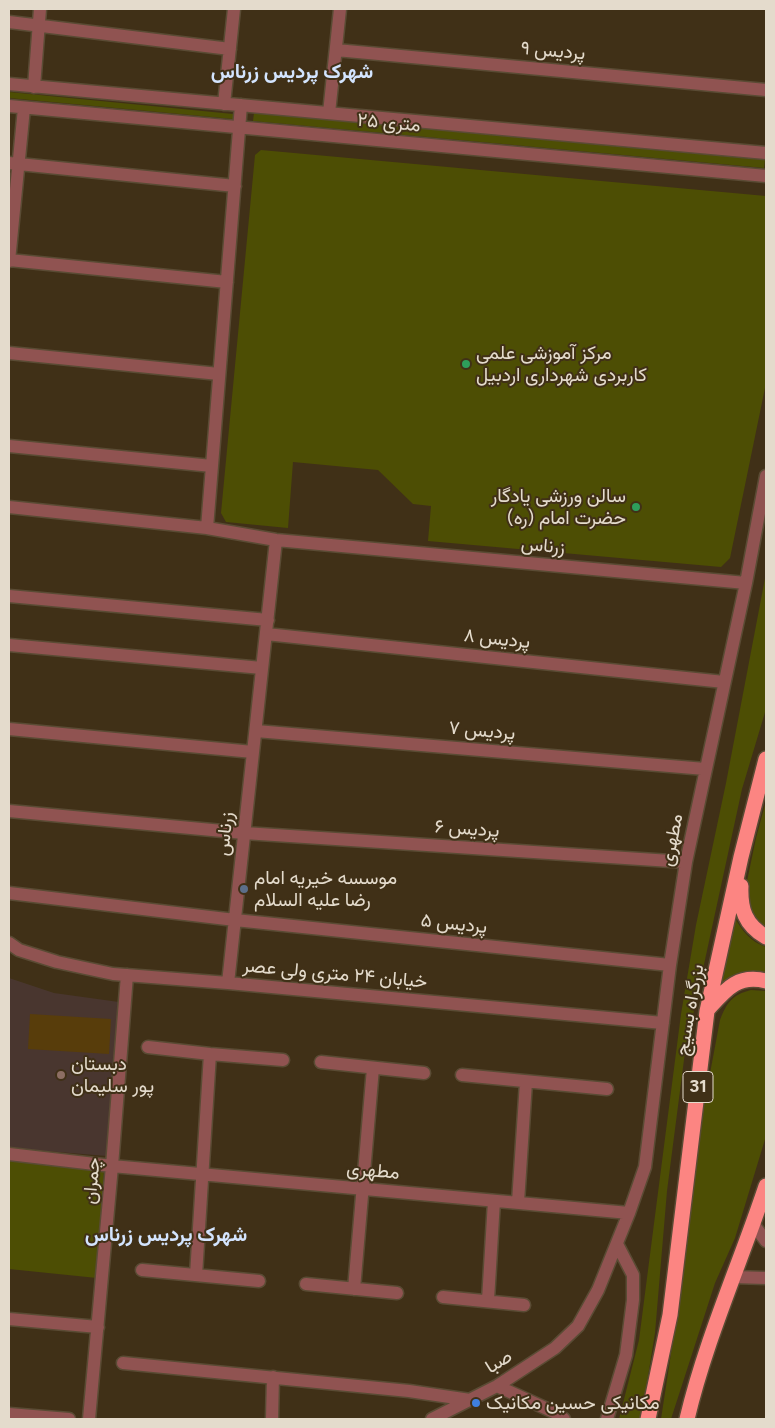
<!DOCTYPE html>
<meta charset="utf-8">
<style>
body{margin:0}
#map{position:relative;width:775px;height:1428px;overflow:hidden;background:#403017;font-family:Figtree,sans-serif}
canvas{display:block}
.frame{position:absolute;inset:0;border:10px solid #e4dbcc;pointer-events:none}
</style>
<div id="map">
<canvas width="775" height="1428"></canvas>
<div class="frame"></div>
</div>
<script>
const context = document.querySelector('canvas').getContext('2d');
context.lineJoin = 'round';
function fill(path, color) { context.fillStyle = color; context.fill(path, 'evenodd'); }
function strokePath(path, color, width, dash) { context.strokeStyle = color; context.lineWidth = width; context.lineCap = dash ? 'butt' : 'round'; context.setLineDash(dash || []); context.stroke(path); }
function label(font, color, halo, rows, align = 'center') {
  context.font = font + ' Figtree,Vazirmatn,sans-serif'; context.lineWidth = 4; context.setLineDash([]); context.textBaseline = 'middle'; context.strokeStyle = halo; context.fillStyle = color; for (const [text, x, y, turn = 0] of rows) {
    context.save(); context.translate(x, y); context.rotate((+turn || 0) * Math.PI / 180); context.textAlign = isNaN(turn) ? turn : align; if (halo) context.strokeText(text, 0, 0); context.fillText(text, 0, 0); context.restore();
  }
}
fill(new Path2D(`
 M9,978L54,993L119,1002L107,1156L9,1148Z`), '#49362f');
fill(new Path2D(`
 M9,92L233,114V119L9,98Z
 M254,113L765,160L764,168L253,121Z
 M261,150L766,196V383L730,558L721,567L428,541L431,506L413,504L378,470L293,462L288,528L226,522L221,513L255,155Z
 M766,573V709L742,789L685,1052L667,1191L655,1333L641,1419H619L639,1340L681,1014L696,925L726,783Z
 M766,801V927L758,922L748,906L746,886L756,838Z
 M735,918C742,931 751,942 766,947V974C746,971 738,974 721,987Z
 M751,990L766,991V1136L735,1238L715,1283L671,1419H661L683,1275L699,1132L720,1020C727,1002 732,995 751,990Z
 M9,1158L104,1169L97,1278L9,1269Z`), '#4d4e04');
fill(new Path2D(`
 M30,1014L111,1019L109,1054L28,1049Z`), '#583d0b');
const minor = new Path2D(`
 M9,22L230,49
 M336,50L766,90
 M9,84L766,153
 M34,87L40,9
 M224,104L234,9
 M9,106L766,176
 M329,113L340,9
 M9,163L235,186
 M9,260L227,282
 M9,261L24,108
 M9,353L219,374
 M9,446L212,466
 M9,507L207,528L276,540L746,583
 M207,528L241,105
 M9,596L268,620
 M266,634L724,682
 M9,645L262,668
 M9,729L253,752
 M256,731L705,769
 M9,811L244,833L686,862
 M9,893L235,920L670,965
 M9,943L19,950L57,962L113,974L228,983L663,1023
 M228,983L276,540
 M148,1047L210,1054L283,1060
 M321,1062L424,1073
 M462,1075L607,1089
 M9,1154L112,1166L629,1213
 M518,1202L526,1082
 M753,1224L766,1241
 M142,1270L259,1281
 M196,1275L210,1054
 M733,1277L766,1278
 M306,1284L397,1293
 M354,1289L373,1068
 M443,1297L524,1305
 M488,1300L494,1201
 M9,1319L98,1327
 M123,1363L409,1391L470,1400
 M497,1386L556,1413L564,1419
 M9,1414L69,1419
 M89,1419L112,1166L127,975
 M272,1419L273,1377
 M432,1419L497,1386L555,1348L578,1326L598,1290L629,1213L645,1167L670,965L686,862L746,583L766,476
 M607,1419L626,1355L633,1300V1275L617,1244`);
const highway = new Path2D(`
 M741,886C740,909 745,925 766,937
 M709,1008C726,989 738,974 766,981
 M648,1419L670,1315L707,1011L741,857L766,759
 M687,1419C706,1339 740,1264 766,1186`);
strokePath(minor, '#5a4b34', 15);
strokePath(highway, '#5a4b34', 18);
strokePath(minor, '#905351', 12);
strokePath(highway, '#fc8582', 15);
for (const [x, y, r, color] of [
 [466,364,5,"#2e9e5b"],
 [636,507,5,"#2e9e5b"],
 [244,889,5,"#5c6f8a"],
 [61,1075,5,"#8d6e63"],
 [476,1403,5,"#3f7fe0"]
]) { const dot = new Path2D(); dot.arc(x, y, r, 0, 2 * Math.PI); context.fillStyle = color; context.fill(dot); strokePath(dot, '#403017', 2); }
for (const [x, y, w] of [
 [698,1087,30]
]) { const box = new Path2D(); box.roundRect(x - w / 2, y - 15.5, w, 31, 4); context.fillStyle = '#403017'; context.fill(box); strokePath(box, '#e4dbcc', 1); }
label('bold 18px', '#e4dbcc', null, [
 ["31",698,1087]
]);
label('19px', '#e4dbcc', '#403017', [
 ["پردیس ۹",553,51,5],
 ["۲۵ متری",389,123,5],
 ["زرناس",543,546,5],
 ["پردیس ۸",497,639,6],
 ["پردیس ۷",482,731,5],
 ["پردیس ۶",467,829,4],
 ["زرناس",225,834,-84],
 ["مطهری",672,840,-79],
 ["پردیس ۵",454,924,6],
 ["خیابان ۲۴ متری ولی عصر",335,974,5],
 ["بزرگراه بسیج",690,1010,-80],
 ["مطهری",373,1171,5],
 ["چمران",92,1181,-85],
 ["صبا",499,1362,-32]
]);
label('19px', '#e4dbcc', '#403017', [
 ["مرکز آموزشی علمی",476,353],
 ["کاربردی شهرداری اردبیل",476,375],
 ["سالن ورزشی یادگار",626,496,"right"],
 ["حضرت امام (ره)",626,518,"right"],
 ["موسسه خیریه امام",254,878],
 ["رضا علیه السلام",254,900],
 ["دبستان",71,1064],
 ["پور سلیمان",71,1086],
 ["مکانیکی حسین مکانیک",486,1403]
], 'left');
label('bold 20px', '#d3e4fe', '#403017', [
 ["شهرک پردیس زرناس",292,72],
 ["شهرک پردیس زرناس",166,1235]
]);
</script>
